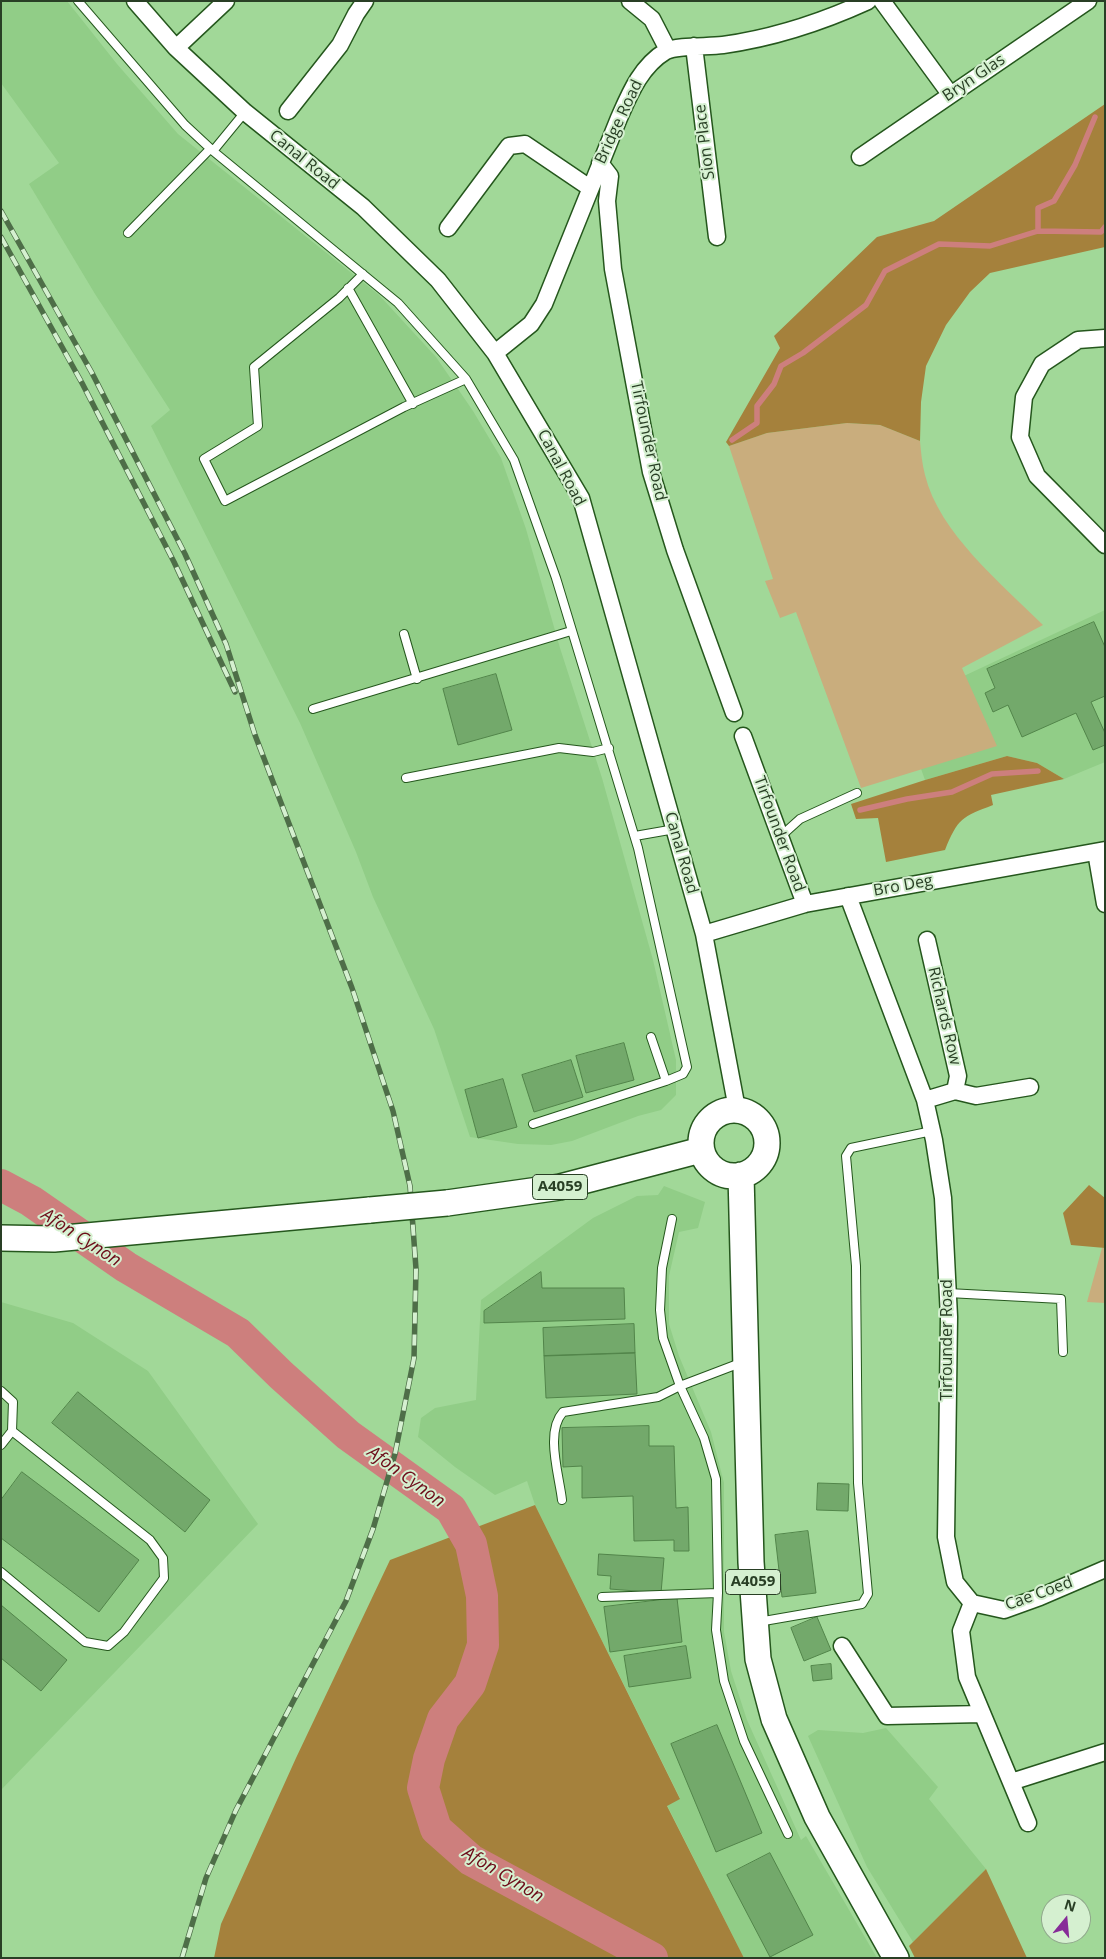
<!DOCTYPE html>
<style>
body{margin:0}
#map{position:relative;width:1106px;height:1959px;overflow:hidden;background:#a1d898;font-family:"Open Sans",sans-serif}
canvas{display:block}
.frame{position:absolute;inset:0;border:2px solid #293f25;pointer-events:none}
.north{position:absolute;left:1041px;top:1894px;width:50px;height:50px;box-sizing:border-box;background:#d5f0d0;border:1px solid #90a98c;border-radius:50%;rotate:17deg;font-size:14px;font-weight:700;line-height:20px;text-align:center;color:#293f25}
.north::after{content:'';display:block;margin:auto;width:18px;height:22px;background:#872c98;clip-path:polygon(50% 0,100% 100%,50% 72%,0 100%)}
</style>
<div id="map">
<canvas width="1106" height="1959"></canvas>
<div class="frame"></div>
<div class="north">N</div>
</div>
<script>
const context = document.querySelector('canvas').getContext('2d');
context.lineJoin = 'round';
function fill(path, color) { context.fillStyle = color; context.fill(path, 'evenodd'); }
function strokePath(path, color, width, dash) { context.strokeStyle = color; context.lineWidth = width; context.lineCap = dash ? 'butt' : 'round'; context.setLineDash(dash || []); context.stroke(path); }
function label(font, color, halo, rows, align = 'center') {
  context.font = font + ' "Open Sans",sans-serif'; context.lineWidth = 4; context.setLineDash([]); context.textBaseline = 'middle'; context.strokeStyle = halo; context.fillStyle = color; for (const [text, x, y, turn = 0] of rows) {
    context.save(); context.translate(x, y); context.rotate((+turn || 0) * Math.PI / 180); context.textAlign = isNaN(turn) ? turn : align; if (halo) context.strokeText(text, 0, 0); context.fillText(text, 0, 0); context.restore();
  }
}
fill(new Path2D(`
 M1,1H67L117,64L178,134L379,295L436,357L473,411L501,458L526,529L560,648L602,778L653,960L676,1060V1095L661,1110L638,1116L572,1141L551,1145L518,1144L470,1137L434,1029L373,897L356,852L300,723L151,426L170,410L95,294L29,184L59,163L1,83Z
 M1105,610V762L1064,779L1037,763L1007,756L925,780L894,693L966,675Z
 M664,1186L705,1202L698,1228L679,1232L669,1276V1324L679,1356L711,1432L724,1483V1632L731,1671L747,1720L801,1840L806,1836L877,1958H744L667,1805L680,1798L535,1505L527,1481L495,1495L455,1467L418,1437L421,1418L435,1408L476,1400L481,1300L593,1218L637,1196L658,1195Z
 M1,1302L73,1323L148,1371L258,1524L1,1790Z
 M886,1728L938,1787L929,1799L986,1869L913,1942L867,1867L808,1736L818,1730L863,1733Z`), '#91cd87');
fill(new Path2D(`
 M847,423L880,425L920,441C921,452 922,464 925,475C939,533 1002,584 1043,625L962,668L997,746L861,788L796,612L780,618L765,581L773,579L729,446L767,433Z
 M1102,1248H1105V1303L1087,1302Z`), '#c9ad7d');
fill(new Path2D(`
 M1105,104V247L990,273L970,292L946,325L926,366L921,402L920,441L880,425L847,423L767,433L729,446L726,442L780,348L774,336L877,237L934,221Z
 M1007,756L1037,763L1064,779L991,795L993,805C962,817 958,818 945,850L886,862L878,818L856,819L851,804L925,780Z
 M1089,1185L1105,1198V1248L1071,1245L1063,1213Z
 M535,1505L680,1799L667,1806L744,1958H214L221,1924L296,1758L390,1560Z
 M986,1869L1027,1958H915L909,1946Z`), '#a5813c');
strokePath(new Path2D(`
 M1038,231V208L1054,201L1075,165L1095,117
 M732,440L757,423V406L774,384L781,366L803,353L866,305L885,271L939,244L990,246L1038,231L1101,232L1105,227
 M860,810L907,799L952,792L992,774L1038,771`), '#cd7f7d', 5.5);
strokePath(new Path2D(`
 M1,1185L31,1201L126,1267L238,1333L281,1375L348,1435L451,1509L471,1544L482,1596L483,1645L470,1684L443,1719L429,1759L423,1788L436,1829L471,1860L652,1958`), '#cd7f7d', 32);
const building = new Path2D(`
 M1094,622L1105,647V696L1091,702L1105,733V745L1093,750L1076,713L1022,737L1008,705L993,712L985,693L995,688L987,669Z
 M496,674L512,730L458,745L443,689Z
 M624,1043L634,1080L586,1093L576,1056Z
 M571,1060L583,1097L534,1112L522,1075Z
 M503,1079L517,1127L478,1138L465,1090Z
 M541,1272L542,1288H624L625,1319L484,1323V1311Z
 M634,1324L635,1353L544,1356L543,1328Z
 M635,1353L637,1394L546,1398L544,1356Z
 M78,1392L210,1500L185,1532L52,1423Z
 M649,1426V1446H674L676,1508L688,1507L689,1551H674V1540L634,1541L633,1496L582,1498V1466L563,1467L562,1428Z
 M22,1472L139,1560L99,1612L1,1538V1500Z
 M818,1483L849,1484L848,1511L817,1510Z
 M808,1531L816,1593L782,1597L775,1535Z
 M599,1554L664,1558L661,1593L610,1589L611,1576L598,1575Z
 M677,1598L682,1642L610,1652L604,1607Z
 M1,1605L67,1660L41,1691L1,1658Z
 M817,1617L831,1650L804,1661L791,1628Z
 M686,1646L691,1678L629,1687L624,1656Z
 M831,1664L832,1679L813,1681L811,1666Z
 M717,1725L762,1833L716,1852L671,1744Z
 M770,1853L813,1935L770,1957L727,1875Z`);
fill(building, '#73a96b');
strokePath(building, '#52854a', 1);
const lane = new Path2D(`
 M78,1L185,125L213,151L398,303L466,379L514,460L556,578L638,848L687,1067L683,1074L666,1081L533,1124
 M213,151L245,112
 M128,233L210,149
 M363,274L339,298L254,367L258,426L204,459L225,501L404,407L466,379
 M348,288L413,404
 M404,634L417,679
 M313,709L571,631
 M406,778L559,748L593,752L609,748
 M635,836L675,829
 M780,837L800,819L857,793
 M651,1037L666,1081
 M672,1219L662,1268L660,1310L663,1338L680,1386L704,1438L716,1479L718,1593L716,1630L724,1681L744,1741L788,1834
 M948,1293L1061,1299L1063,1352
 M1,1391L13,1402L12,1431L1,1445
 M562,1500C559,1474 545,1432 563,1412L658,1397L680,1386L743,1362
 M1,1572L85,1642L108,1646L124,1632L164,1578L163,1558L150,1540L12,1431
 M602,1597L718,1593
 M758,1622L862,1604L868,1594L858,1483L856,1266L846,1156L851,1148L932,1131`);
const street = new Path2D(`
 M135,1L176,48L245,112L363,207L438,280L495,353L581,498L704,934L737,1109
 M630,1L652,19L668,50
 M882,1L950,94
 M694,46L717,237
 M176,48L226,1
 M288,111L340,45L356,14L365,1
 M860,157L1088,1
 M600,163L610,176L607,201L613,269L651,472L675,550L734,713
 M448,228L509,146L525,144L590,188
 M1105,338L1078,340L1042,364L1024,397L1020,437L1037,476L1105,545
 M495,353L531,324L544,304L619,118C630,93 641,66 666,51C678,45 708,47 723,45C773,38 822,22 868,1
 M743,736L805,904
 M1096,852L1105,904
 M848,896L925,1100L934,1140L943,1198L949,1317L946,1537L955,1582L972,1603L961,1631L967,1677L1028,1823
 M704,934L805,904L1105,850
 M927,940L958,1076L955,1091
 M925,1100L955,1091L976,1096L1030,1087
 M972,1603L1004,1610L1040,1597L1105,1569
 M842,1646L887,1716L982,1714
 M1011,1782L1105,1752`);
const primary = new Path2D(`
 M701 1143a33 33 0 1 1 66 0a33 33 0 1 1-66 0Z
 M741,1175L751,1562L758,1659L774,1719L817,1817L896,1958
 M447,1203L560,1187L701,1150
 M1,1238L54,1239L370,1210`);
strokePath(lane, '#25571d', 10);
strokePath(street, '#25571d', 19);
strokePath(primary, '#25571d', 28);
strokePath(lane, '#fff', 8);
strokePath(street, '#fff', 16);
strokePath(primary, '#fff', 25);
const rail = new Path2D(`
 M1,211L92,373L185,554L226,644L255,735L352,988L393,1111L410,1186L416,1269L414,1358L395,1454L373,1529L346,1601L236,1810L206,1878L182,1958
 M1,237L82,383L174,562L235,692`);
strokePath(rail, '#4e6e48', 5.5);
strokePath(rail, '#d5f0d0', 4, [11]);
const primaryBridge = new Path2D(`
 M370,1210L447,1203`);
strokePath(primaryBridge, '#25571d', 28, []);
strokePath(primaryBridge, '#fff', 25);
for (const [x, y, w] of [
 [560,1187,55],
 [753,1582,55]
]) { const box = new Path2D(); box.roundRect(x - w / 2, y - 12.5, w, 25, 4); context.fillStyle = '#d5f0d0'; context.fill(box); strokePath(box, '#293f25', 1); }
label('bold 15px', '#293f25', null, [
 ["A4059",560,1187],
 ["A4059",753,1582]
]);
label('16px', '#293f25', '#d5f0d0', [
 ["Bryn Glas",974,78,-34],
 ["Bridge Road",619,122,-65],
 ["Sion Place",705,142,-97],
 ["Canal Road",304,160,39],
 ["Tirfounder Road",648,441,78],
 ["Canal Road",561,468,62],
 ["Tirfounder Road",779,834,70],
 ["Canal Road",681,853,74],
 ["Bro Deg",903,886,-10],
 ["Richards Row",944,1016,77],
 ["Tirfounder Road",947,1340,-90],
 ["Cae Coed",1039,1594,-20]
]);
label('italic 18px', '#6d0d1a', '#d5f0d0', [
 ["Afon Cynon",81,1238,33],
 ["Afon Cynon",406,1477,36],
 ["Afon Cynon",503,1875,31]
]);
</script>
